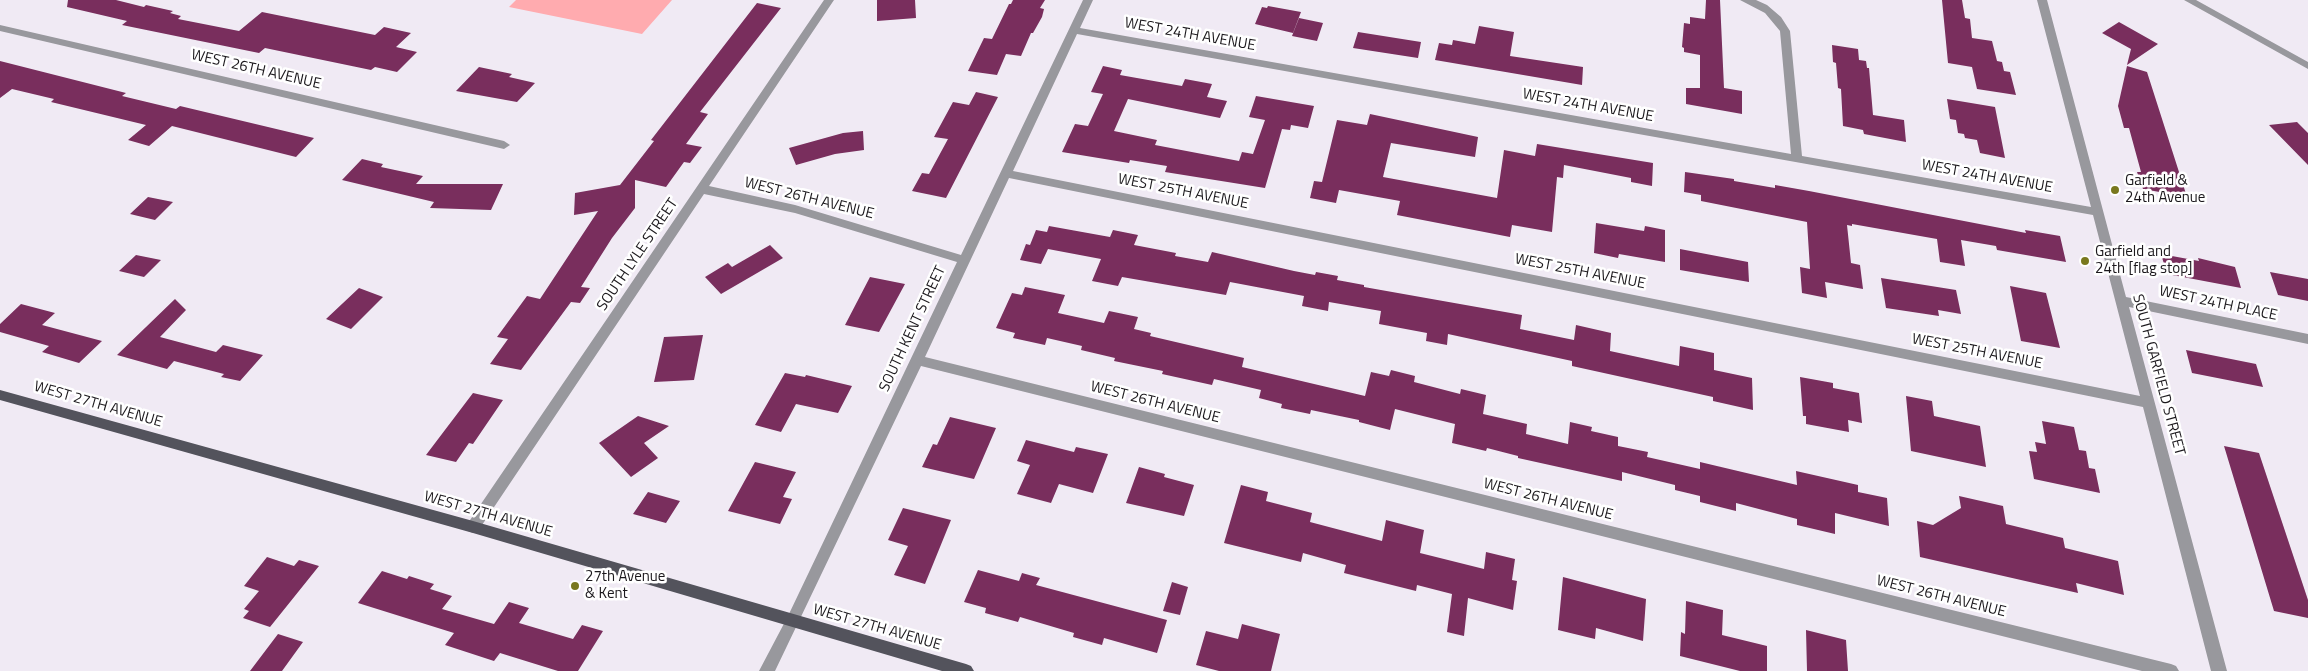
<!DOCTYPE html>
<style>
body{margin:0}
canvas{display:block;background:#f0eaf4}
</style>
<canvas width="2308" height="671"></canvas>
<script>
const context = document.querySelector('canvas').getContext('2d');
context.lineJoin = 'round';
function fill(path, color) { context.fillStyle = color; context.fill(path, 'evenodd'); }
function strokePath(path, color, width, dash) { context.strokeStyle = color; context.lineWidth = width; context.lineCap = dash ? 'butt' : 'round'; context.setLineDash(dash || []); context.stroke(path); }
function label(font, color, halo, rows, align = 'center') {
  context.font = font + ' "Titillium Web",sans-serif'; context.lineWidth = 5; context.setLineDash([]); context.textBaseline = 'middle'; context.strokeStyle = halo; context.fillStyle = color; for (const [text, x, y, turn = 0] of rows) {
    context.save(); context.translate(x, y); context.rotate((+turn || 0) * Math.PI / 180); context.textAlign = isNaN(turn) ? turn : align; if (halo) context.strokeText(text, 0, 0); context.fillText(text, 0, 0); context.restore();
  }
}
fill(new Path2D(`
 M516,0H672L642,34L509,7Z`), '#ffabaf');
fill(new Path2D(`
 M68,0H116L144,7L146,5L173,11L170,13L181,16L178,19L239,31L262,12L375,35L384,27L411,33L396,47L417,52L397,72L375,67L371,70L265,48L259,53L122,25L127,21L67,7Z
 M877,0H915L916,18L877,21Z
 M1013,0H1045L1040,8L1044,9L1042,17L1033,33H1031L1021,56L1006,54L997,75L968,71L984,38L992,39L1009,4H1011Z
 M1706,0H1720L1724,88L1742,91V114L1686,104V88H1700V55L1684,52V48L1682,47L1684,23L1690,24V17L1705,19Z
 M1942,0H1962L1965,18L1970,19L1972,38L1992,41L1997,61L2002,62L2004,71L2010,72L2016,95L1977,89L1972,67L1948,63Z
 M757,3L781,8L700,112L708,114L686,144L702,147L690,163L684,162L666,187L635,180V208L612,238L581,287L590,288L580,303L571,302L521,370L490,364L508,339L497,337L527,296L540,299L598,211L574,215L575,193L620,185L654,141L651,140Z
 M1268,6L1301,12L1293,33L1255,24L1262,7L1267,8Z
 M1299,18L1323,23L1317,41L1292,36Z
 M2119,22L2158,44L2127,65L2131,49L2102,33Z
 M1479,26L1514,32L1510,56L1583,67L1582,85L1435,60L1439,43L1452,45L1453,40L1475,44Z
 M1358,32L1421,42L1418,58L1353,48Z
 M1832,45L1858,49L1859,60L1866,61L1867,68H1869L1873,115L1904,120L1906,142L1864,134L1863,130L1843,126L1841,89L1838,88L1836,63L1833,62Z
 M0,61L126,93L122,96L176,109L180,106L314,138L296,157L172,126L149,146L128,140L146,125L51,102L54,99L12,89L0,98Z
 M1103,66L1122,70L1120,75L1182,86L1185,79L1212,84L1207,97L1227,101L1220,118L1128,99L1114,131L1157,140L1155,145L1239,161L1242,152L1253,154L1265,120L1249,117L1256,96L1314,106L1308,128L1291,125L1290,130L1282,129L1265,188L1165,172L1167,166L1130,160L1129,163L1062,152L1075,124L1088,126L1103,94L1091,92Z
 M2127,66L2147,72L2187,197L2143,189L2137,172H2141L2129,128H2124L2118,106Z
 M479,67L512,74L509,77L535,83L517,102L456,91Z
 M976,92L998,97L946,198L912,191L922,173L929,174L948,139L934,137L953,102L969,105Z
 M1947,99L1995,107L2005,158L1980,153L1977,140L1965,138L1964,134L1958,133L1956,120L1950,119Z
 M1370,114L1478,137L1475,157L1391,143L1383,177L1497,198L1504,150L1535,156L1537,144L1653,163L1652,186L1631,182V178L1564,165L1563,178L1557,177L1552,232L1512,225L1510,237L1397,215L1400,201L1339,190L1336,203L1310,198L1314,181L1322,182L1337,120L1367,125Z
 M2297,122L2308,133V165L2269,125Z
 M863,131L864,150L835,154L796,165L789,148L843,133Z
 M362,159L383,164L381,167L423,176L416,184H503L491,210L430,208L434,202L342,180Z
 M1685,172L1734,179V181L1775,188V185L1809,191L2026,233L2025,230L2060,236L2066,262L1997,250L1996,246L1961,240L1965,266L1940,262L1937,239L1852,224V226L1847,225L1851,263L1860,265L1863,289L1825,282L1827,298L1802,293L1800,267L1810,269L1807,222L1701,201V195L1684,192Z
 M148,197L173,202L155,220L130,214Z
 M1596,223L1644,231L1645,226L1665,230V262L1619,254L1618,258L1594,253Z
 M1049,226L1110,237L1113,230L1138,235L1134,245L1176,253L1175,256L1208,262L1212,252L1294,271L1315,275L1316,272L1338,276L1337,280L1364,285V287L1522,315L1520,329L1574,340L1576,325L1611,333L1610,351L1679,366L1680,346L1714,353V370L1752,378L1753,410L1713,401V397L1572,366V361L1448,334L1447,345L1426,341L1427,333L1379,324L1381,311L1329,302L1328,311L1302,306L1304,296L1230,282L1226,295L1122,277L1118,286L1092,281L1101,259L1048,249L1041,264L1020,260L1026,244L1030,245L1036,230L1047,232Z
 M770,245L783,258L721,294L705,277L728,263L732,267Z
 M1680,249L1748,262L1749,282L1680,270Z
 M2161,254L2199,261L2198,258L2235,267L2241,288L2167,274Z
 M136,255L161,260L144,277L119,271Z
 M2270,272L2308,279V301L2278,295Z
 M870,277L905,284L879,332L845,325Z
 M1881,278L1956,290L1961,314L1938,310L1939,316L1886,308Z
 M2010,286L2046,293L2060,348L2021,341Z
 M1025,287L1065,295L1058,313L1104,323L1109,311L1138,317L1134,329L1151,333L1150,336L1244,358L1242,367L1365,396L1371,372L1389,376L1391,370L1415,376L1414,382L1460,394L1461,389L1486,395L1483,414L1527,424L1526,434L1568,444L1570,422L1592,427L1591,431L1618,437V446L1648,452L1647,457L1700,469V462L1797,485L1796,471L1858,485V492L1887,498L1889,526L1835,513V534L1797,525V519L1736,503V511L1700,502V496L1675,490V485L1622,472V481L1518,458V456L1487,448L1486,451L1452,443L1455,424L1395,409L1390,430L1359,422V420L1311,410L1310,414L1281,408L1282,404L1259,398L1261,390L1214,379L1212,385L1162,374L1163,371L1114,361L1115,358L1081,350L1082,346L1047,338L1045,345L1013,338L1015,333L996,328L1012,293L1022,295Z
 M359,288L383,297L351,329L326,319Z
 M175,299L186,310L160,337L216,352L223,345L263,355L240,381L221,377L224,374L174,361L167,369L117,355Z
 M21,304L55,313L42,325L102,341L79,363L42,352L49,346L0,332V324Z
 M703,335L694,380L654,382L664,337Z
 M2186,350L2256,364L2263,387L2192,373Z
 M785,373L805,377L806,375L852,386L838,413L796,404L781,432L755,425Z
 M1800,377L1833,383V388L1859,393L1862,423L1848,420L1849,432L1806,424V416H1803Z
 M473,393L503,400L473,444L469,443L456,462L426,455Z
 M1906,396L1932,401L1934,416L1980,426L1986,467L1911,451Z
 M638,416L669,426L644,443L658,458L631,477L599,443Z
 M950,417L996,428L974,479L922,467L933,444L937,445Z
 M2042,421L2074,427L2079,450L2086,451L2089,468L2095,469L2100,493L2034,479L2029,451L2037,452L2035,442L2046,444Z
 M1026,440L1074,452L1076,447L1108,454L1093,493L1059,484L1051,503L1017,494L1030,465L1017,461Z
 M2224,446L2259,453L2308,600V618L2274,611Z
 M755,462L796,472L783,497L792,499L780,524L728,511Z
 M1139,467L1165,474L1164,477L1194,485L1184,516L1126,503Z
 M1241,485L1268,492L1266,501L1312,513L1310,522L1382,541L1386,520L1424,530L1420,553L1484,569L1486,552L1515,559L1512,580L1517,581L1513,610L1468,598L1464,636L1447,632L1452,594L1417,585L1416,591L1344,573L1346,565L1303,553L1301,562L1224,543Z
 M648,492L680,501L666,523L633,514Z
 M1959,496L2003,506L2006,524L2063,538L2065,548L2118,561L2124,595L2076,583L2078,593L1920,557L1917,521L1933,525L1961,508Z
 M903,508L951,520L925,584L894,575L908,546L888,540Z
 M267,557L294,566L299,560L319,566L270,627L243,618L249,611L244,609L259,591L244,586Z
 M978,570L1019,581L1022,573L1040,578L1036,585L1167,620L1157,653L1104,638L1102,645L1073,637L1074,633L1020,617L1018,622L985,613L986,608L964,602Z
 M382,571L407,579L409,576L434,584L430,589L452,596L442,609L494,624L509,602L529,608L519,623L573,639L582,625L603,631L578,671H558L500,653L494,661L445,645L454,633L358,603Z
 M1563,577L1646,599L1643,641L1596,628L1595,639L1558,630Z
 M1172,582L1188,587L1180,615L1163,611Z
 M1686,601L1723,610L1722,635L1767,646V671H1740L1680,656L1681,632L1685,634Z
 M1242,624L1280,634L1271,671H1219L1196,665L1206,631L1238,639Z
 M1806,630L1846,640L1848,671H1807Z
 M278,634L303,642L282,671H250Z`), '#792e5d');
fill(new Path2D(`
 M824,0H834L709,186L795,205L961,255L1083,0H1093L1080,28L1791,154L1780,31L1765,13L1740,0H1756L1767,5L1781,17L1790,31L1802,156L2091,207L2037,0H2047L2126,297L2308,334V344L2129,307L2227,671H2211L2143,407L1009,178L925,357L2171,664L2176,666L2179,671H2142L921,366L775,671H759L788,616L957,262L795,213L704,194L478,531L473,533L468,531L466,527L468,523ZM1077,34L2093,215L2140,396L1013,171Z
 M2184,0H2196L2308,62V69Z
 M0,25L504,141L510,145L504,149L0,31Z`), '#98989d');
fill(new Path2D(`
 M0,390L473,521L966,664L971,666L974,671H942L473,533L0,400Z`), '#53535c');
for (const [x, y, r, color] of [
 [2115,190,5,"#79781e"],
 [2085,261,5,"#79781e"],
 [575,586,5,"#79781e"]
]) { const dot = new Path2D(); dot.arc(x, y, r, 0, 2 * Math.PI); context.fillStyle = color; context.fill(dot); strokePath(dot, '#fff', 2); }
label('15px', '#1b181c', '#fff', [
 ["WEST 24TH AVENUE",1190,35,10],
 ["WEST 26TH AVENUE",256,70,13],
 ["WEST 24TH AVENUE",1588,106,10],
 ["WEST 24TH AVENUE",1987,177,10],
 ["WEST 25TH AVENUE",1183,192,11],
 ["WEST 26TH AVENUE",809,199,14],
 ["SOUTH LYLE STREET",638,255,-56],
 ["WEST 25TH AVENUE",1580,272,11],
 ["WEST 24TH PLACE",2218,304,12],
 ["SOUTH KENT STREET",913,329,-65],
 ["WEST 25TH AVENUE",1977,352,11],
 ["SOUTH GARFIELD STREET",2158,375,75],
 ["WEST 26TH AVENUE",1155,403,14],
 ["WEST 27TH AVENUE",98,405,16],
 ["WEST 26TH AVENUE",1548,500,14],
 ["WEST 27TH AVENUE",488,515,16],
 ["WEST 26TH AVENUE",1941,597,14],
 ["WEST 27TH AVENUE",877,628,16]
]);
label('15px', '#1b181c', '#fff', [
 ["Garfield &",2125,181],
 ["24th Avenue",2125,198],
 ["Garfield and",2095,252],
 ["24th [flag stop]",2095,269],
 ["27th Avenue",585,577],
 ["& Kent",585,594]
], 'left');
</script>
